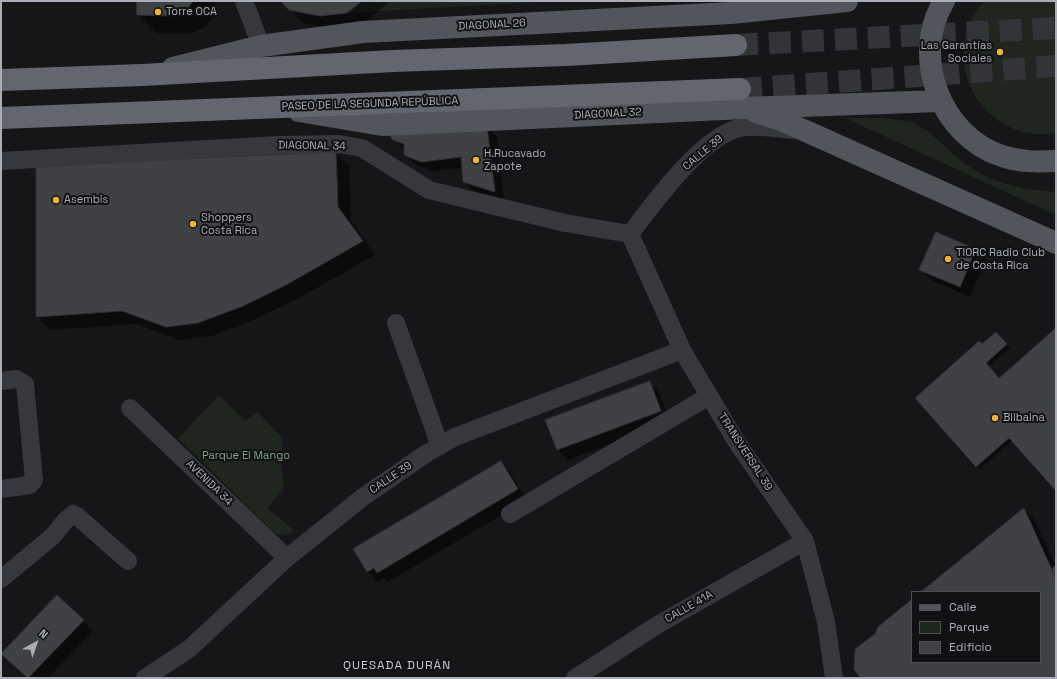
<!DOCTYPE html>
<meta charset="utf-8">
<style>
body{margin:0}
#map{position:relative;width:1057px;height:679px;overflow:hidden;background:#161618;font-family:"Space Grotesk",sans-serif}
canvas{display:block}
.frame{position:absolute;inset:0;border:2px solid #a8adb8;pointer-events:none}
.legend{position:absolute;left:911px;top:591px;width:130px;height:72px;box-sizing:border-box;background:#111113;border:1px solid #4d4f55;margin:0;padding:5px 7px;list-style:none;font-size:12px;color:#a8adb8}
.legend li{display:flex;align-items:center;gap:8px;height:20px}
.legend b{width:20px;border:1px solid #4d4f55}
.north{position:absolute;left:16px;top:623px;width:40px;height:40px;-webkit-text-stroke:3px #111113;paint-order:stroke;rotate:40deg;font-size:11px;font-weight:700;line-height:16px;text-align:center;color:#a8adb8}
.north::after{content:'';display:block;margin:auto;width:14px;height:18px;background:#a8adb8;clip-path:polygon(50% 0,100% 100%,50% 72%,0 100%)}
</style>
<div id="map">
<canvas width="1057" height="679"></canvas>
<div class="frame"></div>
<ul class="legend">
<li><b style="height:5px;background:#53555c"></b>Calle</li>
<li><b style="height:11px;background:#1e261f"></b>Parque</li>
<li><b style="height:11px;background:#404145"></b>Edificio</li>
</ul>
<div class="north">N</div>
</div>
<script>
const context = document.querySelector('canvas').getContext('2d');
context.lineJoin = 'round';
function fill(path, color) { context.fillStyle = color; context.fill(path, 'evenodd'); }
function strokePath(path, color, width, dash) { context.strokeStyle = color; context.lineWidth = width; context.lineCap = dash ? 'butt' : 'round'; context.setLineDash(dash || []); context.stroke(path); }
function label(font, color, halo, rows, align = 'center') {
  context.font = font + ' "Space Grotesk",sans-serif'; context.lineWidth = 4; context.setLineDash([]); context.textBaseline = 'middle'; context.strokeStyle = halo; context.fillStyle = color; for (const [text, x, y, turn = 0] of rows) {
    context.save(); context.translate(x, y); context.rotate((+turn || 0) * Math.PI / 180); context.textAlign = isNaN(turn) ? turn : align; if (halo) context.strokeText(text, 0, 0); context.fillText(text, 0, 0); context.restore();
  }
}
fill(new Path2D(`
 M364,1H555L347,13Z
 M985,1H1056V133C1050,133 1043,135 1038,134C990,132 955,84 965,39C968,26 974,10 985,1Z
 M845,118H884L912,122L929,132L962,162L990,179L1026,189L1056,192V215Z
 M219,395L245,421L258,412L283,439L281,460L284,488L267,508L295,531L287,535L276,534L178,438Z`), '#1e261f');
fill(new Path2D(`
 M1,1H22L1,2Z
 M138,1H215L214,16L206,26L190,34L156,33L138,15Z
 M283,1H390L361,26L334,29L303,23Z
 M486,127L497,137L504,201L474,191L464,181L463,168L431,171L415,165L394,139Z
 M336,153L349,166L351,221L375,255L299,298L256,319L212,336L180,340L136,324L50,330L37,316Z
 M976,250L986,260L970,297L931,280L921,270Z
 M1056,329V489L1013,440L980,469L917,398L996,333L1010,348L988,367L999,379Z
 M649,382L659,392L670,421L568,460L558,450Z
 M500,462L510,472L527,500L388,582L384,578L378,582L368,572L355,549Z
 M1024,509L1034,519L1056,567V678H862L876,635L912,600V662H1040V592H922Z
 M57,596L93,631L48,678H28L2,655Z`), '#0007');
const building = new Path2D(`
 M137,1H193L188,8L171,16L137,15Z
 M281,1H362L347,13L320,16L289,10Z
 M487,126L495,192L463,182L461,157L421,162L404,155V144L393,140L389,135Z
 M336,152L338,207L363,241L286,285L243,306L198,323L166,327L122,311L36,317V166Z
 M936,232L976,249L960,287L919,270Z
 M1056,328V491L1009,438L976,467L915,398L979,341L982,344L996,332L1007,344L986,363L999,378Z
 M650,381L661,411L557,450L545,420Z
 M501,461L518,489L377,573L374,568L367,572L353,549Z
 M1024,508L1056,579V678H861L854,670L855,649L875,634L878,627L912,599V662H1040V592H921Z
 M1056,565V579L1052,569Z
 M57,595L84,620L28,678L1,654Z`);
fill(building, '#404145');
strokePath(building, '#303034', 1);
strokePath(new Path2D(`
 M736,45L1056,28
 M740,89L1056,66`), '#333438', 22, [22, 11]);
strokePath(new Path2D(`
 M244,1L261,46
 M1,161L277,145L339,144L362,148L429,190L565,223L630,234
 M630,234L682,350L736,441L805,541L826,622L834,678
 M630,234C654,203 700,138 739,128C756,124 777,129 794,130
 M396,323L440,446
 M1,381L16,379L25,384L34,480L30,485L1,489
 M130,408L287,558
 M510,514L709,396
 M1,579L53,536L65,521L73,514L77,516L128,561
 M145,678L189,649L287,558L363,497L427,453L455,437L682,350
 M575,678L659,624L805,541`), '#37383d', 18);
strokePath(new Path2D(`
 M944,1C910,57 941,136 1002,156C1020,162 1037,162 1056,161
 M173,68L261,46L363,32L731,13L847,1
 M299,111L382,125L744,108L940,101
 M756,112L781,120L1056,243`), '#53555c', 22);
strokePath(new Path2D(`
 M1,80L142,75L393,61L566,55L736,45
 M1,118L740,89`), '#63666e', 22);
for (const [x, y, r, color] of [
 [158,12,4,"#f2b134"],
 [1000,52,4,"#f2b134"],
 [476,160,4,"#f2b134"],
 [56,200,4,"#f2b134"],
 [193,224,4,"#f2b134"],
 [948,259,4,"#f2b134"],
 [995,418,4,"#f2b134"]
]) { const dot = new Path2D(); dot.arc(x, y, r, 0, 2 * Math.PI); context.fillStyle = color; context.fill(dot); strokePath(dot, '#111113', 1.5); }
label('11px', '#a8adb8', '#111113', [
 ["Torre OCA",166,12],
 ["Las Garantías",992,46,"right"],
 ["Sociales",992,59,"right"],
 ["H.Rucavado",484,154],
 ["Zapote",484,167],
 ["Asembis",64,200],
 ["Shoppers",201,218],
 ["Costa Rica",201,231],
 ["TI0RC Radio Club",956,253],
 ["de Costa Rica",956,266],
 ["Bilbaina",1003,418]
], 'left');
label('11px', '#a8adb8', '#111113', [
 ["DIAGONAL 26",492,25,-3],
 ["PASEO DE LA SEGUNDA REPÚBLICA",370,104,-2],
 ["DIAGONAL 32",608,114,-3],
 ["DIAGONAL 34",312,146,1],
 ["CALLE 39",703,153,-40],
 ["TRANSVERSAL 39",745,452,57],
 ["CALLE 39",391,478,-34],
 ["AVENIDA 34",209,483,44],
 ["CALLE 41A",689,607,-30]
]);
label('11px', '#7fa381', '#111113', [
 ["Parque El Mango",246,456]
]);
context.letterSpacing = '1px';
label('12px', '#c9ccd4', '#111113', [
 ["QUESADA DURÁN",397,666]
]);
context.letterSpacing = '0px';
</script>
